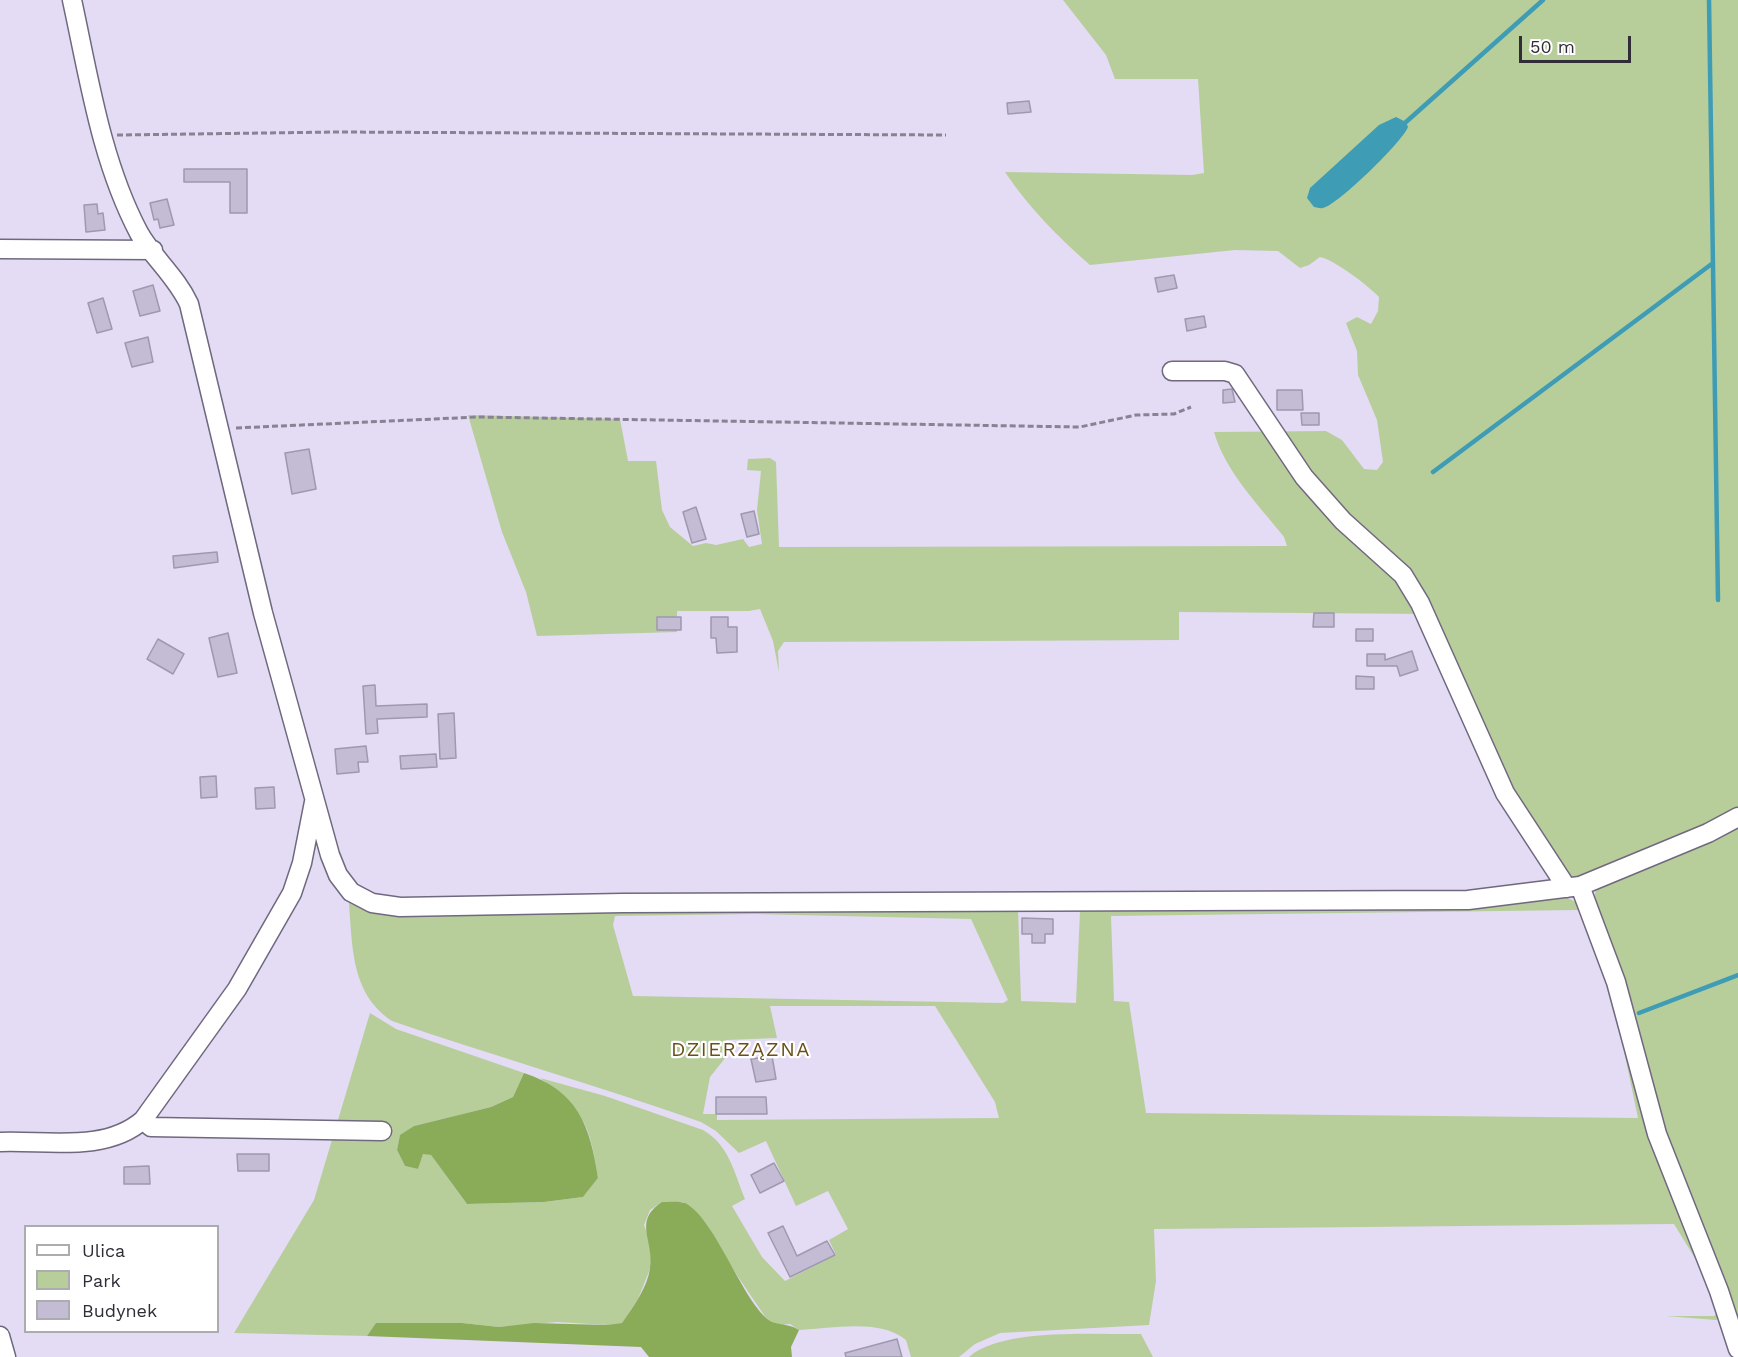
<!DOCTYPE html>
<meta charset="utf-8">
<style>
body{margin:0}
#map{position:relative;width:1738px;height:1357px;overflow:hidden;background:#e4dbf5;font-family:"Work Sans",sans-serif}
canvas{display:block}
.legend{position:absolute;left:24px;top:1225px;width:195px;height:108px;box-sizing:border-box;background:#fff;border:2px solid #acabaf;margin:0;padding:8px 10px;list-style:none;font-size:18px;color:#302d36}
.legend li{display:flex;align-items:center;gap:12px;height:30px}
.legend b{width:30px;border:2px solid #acabaf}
.scale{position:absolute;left:1519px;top:36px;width:112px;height:27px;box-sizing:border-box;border:3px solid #302d36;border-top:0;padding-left:8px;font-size:18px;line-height:21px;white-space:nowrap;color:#302d36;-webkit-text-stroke:4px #fff;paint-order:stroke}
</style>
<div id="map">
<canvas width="1738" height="1357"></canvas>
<ul class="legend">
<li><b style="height:8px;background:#fff"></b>Ulica</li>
<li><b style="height:16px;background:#b7ce9b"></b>Park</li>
<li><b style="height:16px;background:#c3bcd4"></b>Budynek</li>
</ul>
<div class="scale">50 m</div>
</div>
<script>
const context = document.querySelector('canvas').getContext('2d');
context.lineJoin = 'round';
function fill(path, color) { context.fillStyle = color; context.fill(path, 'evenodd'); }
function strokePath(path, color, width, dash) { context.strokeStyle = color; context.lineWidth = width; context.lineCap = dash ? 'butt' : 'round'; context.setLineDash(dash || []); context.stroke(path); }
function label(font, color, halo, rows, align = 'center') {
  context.font = font + ' "Work Sans",sans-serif'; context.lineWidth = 4.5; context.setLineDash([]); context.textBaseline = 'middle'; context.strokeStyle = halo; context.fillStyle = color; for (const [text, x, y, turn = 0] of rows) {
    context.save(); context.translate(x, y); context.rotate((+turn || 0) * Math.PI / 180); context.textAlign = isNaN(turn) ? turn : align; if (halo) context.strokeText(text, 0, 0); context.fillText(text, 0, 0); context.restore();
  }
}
fill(new Path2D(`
 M1063,0H1738V812L1574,880L1564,873L1525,818L1429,614L1179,612V640L784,642L778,651L779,672L773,641L760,609L749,611H677V632L537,636L526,592L502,532L468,415L620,419L628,461H656L662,510L670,527L693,546L706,543L716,545L743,539L749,547L762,544L757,510L761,471L747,470L748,459L770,458L776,462L779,547L1287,546L1284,537C1258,504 1226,473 1214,432L1326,431L1342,440L1364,469L1377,470L1383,462L1377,420L1358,375L1357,351L1346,323L1357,317L1371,324L1378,311L1379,297C1369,286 1333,259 1320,257L1309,265L1300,268L1278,251L1235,250L1090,265C1058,237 1029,208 1005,172L1192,175L1204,173L1198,79H1115L1106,55Z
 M1738,822V1332L1671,1161L1594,899L1596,888Z
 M348,893L364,903L391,910L614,907L1018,908L1021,1001L1076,1003L1080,911L1087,908L1455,906L1532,898L1563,896L1572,900L1581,906L1605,962L1656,1143L1722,1315L1716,1320L1666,1316H1714L1716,1314L1701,1268L1674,1224L1154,1229L1156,1281L1149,1325L1000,1333L975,1344L959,1357H911L906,1340C879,1318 831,1329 799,1330L790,1324L777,1325L766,1318L728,1262L706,1223L683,1202H662L650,1210L644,1225L652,1248L650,1269L638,1299L622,1323L607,1325L557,1322L499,1327L462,1323H377L367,1336L234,1333L314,1200L370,1013L396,1029L524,1073L513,1097L491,1107L414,1126L400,1136L397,1150L405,1166L418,1169L423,1153L431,1155L467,1204L544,1202L583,1197L598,1178C589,1120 585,1114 540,1078L605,1096L703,1130C729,1145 734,1172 745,1199L732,1206L762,1257L785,1281L836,1255L829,1240L848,1229L828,1191L796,1206L766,1141L739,1153L716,1131L701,1122C599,1086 494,1056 392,1021C348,992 353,940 348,893ZM1578,910L1583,915L1614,1003L1638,1118L1146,1113L1129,1002L1114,1001L1111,916ZM754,914L971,919L1008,1000L1003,1003L633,996L613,925L615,916ZM770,1006H935L995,1102L999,1118L717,1120V1114H703L710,1077L726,1057V1040L777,1038Z
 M1141,1334L1153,1357H969C1003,1327 1096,1335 1141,1334Z`), '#b7ce9b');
fill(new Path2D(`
 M524,1073C578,1091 590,1125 598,1178L583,1197L544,1202L467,1204L431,1155L423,1154L418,1169L405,1166L397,1150L400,1135L414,1126L491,1107L513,1097Z
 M662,1202C669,1202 679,1201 685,1203C714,1218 738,1290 765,1317C775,1327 787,1322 799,1330L791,1347L792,1357H649L641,1347L367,1336L376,1323H462L499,1327L534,1323L606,1325L622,1323C633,1307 647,1288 650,1269C655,1240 632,1222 662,1202Z`), '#8aac59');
fill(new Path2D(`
 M1396,117L1406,122L1408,127C1403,141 1338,205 1323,208C1320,209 1317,207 1314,207L1307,198L1310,188L1379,125Z`), '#3f9cb5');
strokePath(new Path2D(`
 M1709,0L1718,600
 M1406,122L1543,0
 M1433,472L1713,263
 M1639,1013L1738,975`), '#3f9cb5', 4.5);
const building = new Path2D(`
 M1029,101L1031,112L1008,114L1007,103Z
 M184,169H247V213H230V182H184Z
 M167,199L174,225L160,228L158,219L154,220L150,203Z
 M97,204L98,214L103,213L105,230L86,232L84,205Z
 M1174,275L1177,288L1158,292L1155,278Z
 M153,285L160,311L140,316L133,291Z
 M103,298L112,329L97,333L88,303Z
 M1204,316L1206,327L1187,331L1185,319Z
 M148,337L153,362L132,367L125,343Z
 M1232,389L1235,402L1223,403V390Z
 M1277,390H1302L1303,410H1277Z
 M1301,413H1319V425H1302Z
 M309,449L316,489L292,494L285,453Z
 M696,507L706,539L692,543L683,512Z
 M754,511L759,534L747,537L741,514Z
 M217,552L218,562L174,568L173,556Z
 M1314,613H1334V627H1313Z
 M657,617H681V630H657Z
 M711,617H728V627H737V652L717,653L716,638H711Z
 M1356,629H1373V641H1356Z
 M228,633L237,673L218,677L209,638Z
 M158,639L184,654L173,674L147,659Z
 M1412,651L1418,670L1400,676L1397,666H1367V654H1385V660Z
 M1356,676L1374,677V689H1356Z
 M375,685L376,706L427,704V717L377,719L378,733L366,734L363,686Z
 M454,713L456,758L440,759L438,714Z
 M366,746L368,762H358L359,772L337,774L335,749Z
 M436,754L437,767L401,769L400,756Z
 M216,776L217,797L201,798L200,777Z
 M274,787L275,808L256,809L255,788Z
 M1022,918L1053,919V934H1045V943H1032V934H1022Z
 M772,1056L776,1079L756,1082L751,1059Z
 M716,1097H766L767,1114H716Z
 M237,1154H269V1171H238Z
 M774,1163L784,1181L760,1193L751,1175Z
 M149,1166L150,1184H124V1167Z
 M783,1226L797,1256L827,1241L835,1255L790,1277L768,1233Z
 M897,1339L902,1357H846L845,1353Z`);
fill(building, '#c3bcd4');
strokePath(building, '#9f98af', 1.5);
const minor = new Path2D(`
 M72,0C89,78 101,161 139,233C153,258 176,276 189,304L263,613L330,855L338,875L351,892L372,903L400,907L623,903L1468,900L1580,886L1708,833L1738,817
 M0,249L153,250
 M1172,371H1225L1235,374L1304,477L1343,521L1403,575L1420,603L1505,793L1567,888
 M1580,886L1616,982L1657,1134L1719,1291L1738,1349
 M143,1120L151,1127L382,1131
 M0,1142C47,1140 105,1153 143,1120L237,989L292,893L302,863L314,802
 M0,1336L6,1357`);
strokePath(minor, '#70687f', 21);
strokePath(new Path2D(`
 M117,135L335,132L946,135
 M236,428L478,417L1080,427L1136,415L1174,414L1191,407`), '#888293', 3, [6, 3]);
strokePath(minor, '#fff', 18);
context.letterSpacing = '1.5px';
label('20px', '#6a5018', '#fff', [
 ["DZIERZĄZNA",741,1050]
]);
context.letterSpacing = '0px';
</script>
